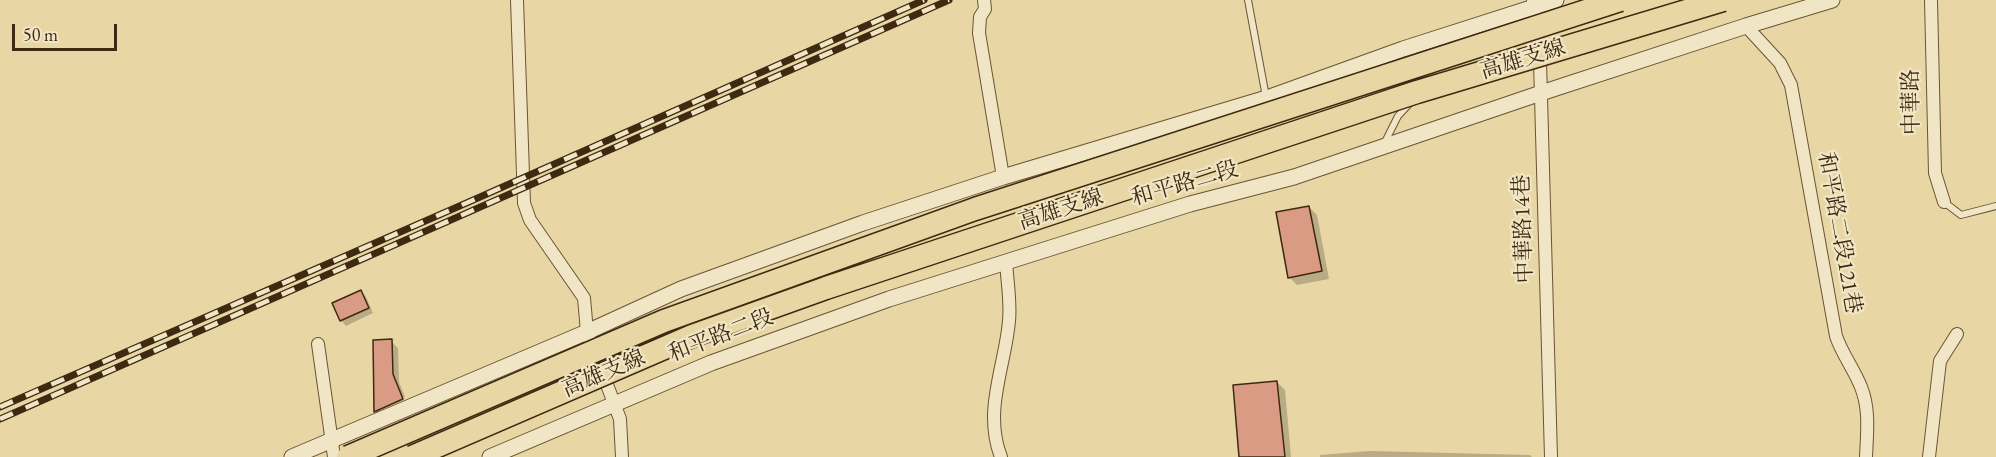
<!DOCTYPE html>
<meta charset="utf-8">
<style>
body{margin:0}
#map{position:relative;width:1996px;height:457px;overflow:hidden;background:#e8d7a5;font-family:"EB Garamond",serif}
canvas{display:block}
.scale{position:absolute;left:12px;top:24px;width:105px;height:27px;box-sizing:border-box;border:3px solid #3f2911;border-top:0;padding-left:8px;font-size:18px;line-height:21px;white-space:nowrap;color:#3f2911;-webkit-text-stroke:4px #f0e5c4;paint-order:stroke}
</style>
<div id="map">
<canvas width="1996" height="457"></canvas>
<div class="scale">50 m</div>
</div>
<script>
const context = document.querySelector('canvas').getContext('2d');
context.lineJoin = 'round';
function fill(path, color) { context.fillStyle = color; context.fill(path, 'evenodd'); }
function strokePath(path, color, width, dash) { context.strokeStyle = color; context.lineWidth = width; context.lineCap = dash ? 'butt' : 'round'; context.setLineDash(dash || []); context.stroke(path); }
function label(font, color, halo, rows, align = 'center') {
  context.font = font + ' "EB Garamond","Noto Serif TC",serif'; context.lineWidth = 4.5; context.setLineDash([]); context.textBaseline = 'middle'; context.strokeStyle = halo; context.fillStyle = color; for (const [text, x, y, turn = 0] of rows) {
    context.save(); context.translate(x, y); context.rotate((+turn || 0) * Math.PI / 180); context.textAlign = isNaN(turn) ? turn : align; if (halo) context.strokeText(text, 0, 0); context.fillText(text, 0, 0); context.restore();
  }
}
fill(new Path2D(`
 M1309,207L1317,215L1329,279L1297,285L1289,277Z
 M361,292L366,297L373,313L346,326L341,320Z
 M391,341L398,348L399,382L405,397L380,408V411L406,400L408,406L382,418L375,411Z
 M1277,382L1285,390L1291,457H1241Z
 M1370,451L1530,455L1532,457H1320V455Z`), '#0003');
const building = new Path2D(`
 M1309,206L1322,271L1288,278L1276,212Z
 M361,290L369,308L340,321L332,303Z
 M392,339L393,374L403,399L374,412L373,340Z
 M1277,381L1285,457H1239L1233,385Z`);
fill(building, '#d99b84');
strokePath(building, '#3f2911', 1.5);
const service = new Path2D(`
 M1248,0L1266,97
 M1385,142L1398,116L1410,103
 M1944,202L1961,215L1996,206`);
const minor = new Path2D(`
 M517,0L524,203L530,220L584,298L587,332L620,419L622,457
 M984,0L985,9L980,17L979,33L1003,177
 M1533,0L1540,61L1551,457
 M1931,0L1935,173L1944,202
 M1746,26L1780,63L1791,85L1836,336C1842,354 1854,369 1861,387C1870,409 1867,433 1866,457
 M318,344L334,457
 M1001,457C983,411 1005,367 1009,321C1011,302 1007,280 1006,261
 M1929,457L1940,361L1957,334`);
const tertiary = new Path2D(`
 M292,457L587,332L681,289L863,223L1003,177L1267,98L1403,49L1556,0
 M490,457L711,363L889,299L1190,204L1294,177L1541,93L1746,26L1832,0`);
strokePath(service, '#695436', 8);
strokePath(minor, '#695436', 14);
strokePath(tertiary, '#695436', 17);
strokePath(service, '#f0e5c4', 6);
strokePath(minor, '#f0e5c4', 12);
strokePath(tertiary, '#f0e5c4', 15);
const rail = new Path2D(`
 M0,407L471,201L924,0
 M0,419L949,0`);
strokePath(rail, '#3f2911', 7);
strokePath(rail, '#f0e5c4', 4.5, [14]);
const motorwayBridge = new Path2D(`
 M348,457L664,321L975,209L1620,0
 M412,457L692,336L826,288L1417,92L1723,0`);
strokePath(motorwayBridge, '#3f2911', 25, []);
strokePath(motorwayBridge, '#e8d7a5', 22);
label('22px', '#3f2911', '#f0e5c4', [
 ["高雄支線",1523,60,-17],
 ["中華路",1912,102,-91],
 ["和平路二段",1185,184,-16],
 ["高雄支線",1061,210,-18],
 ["中華路14巷",1524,229,-92],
 ["和平路二段121巷",1839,233,80],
 ["和平路二段",721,336,-21],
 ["高雄支線",604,374,-23]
]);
</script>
